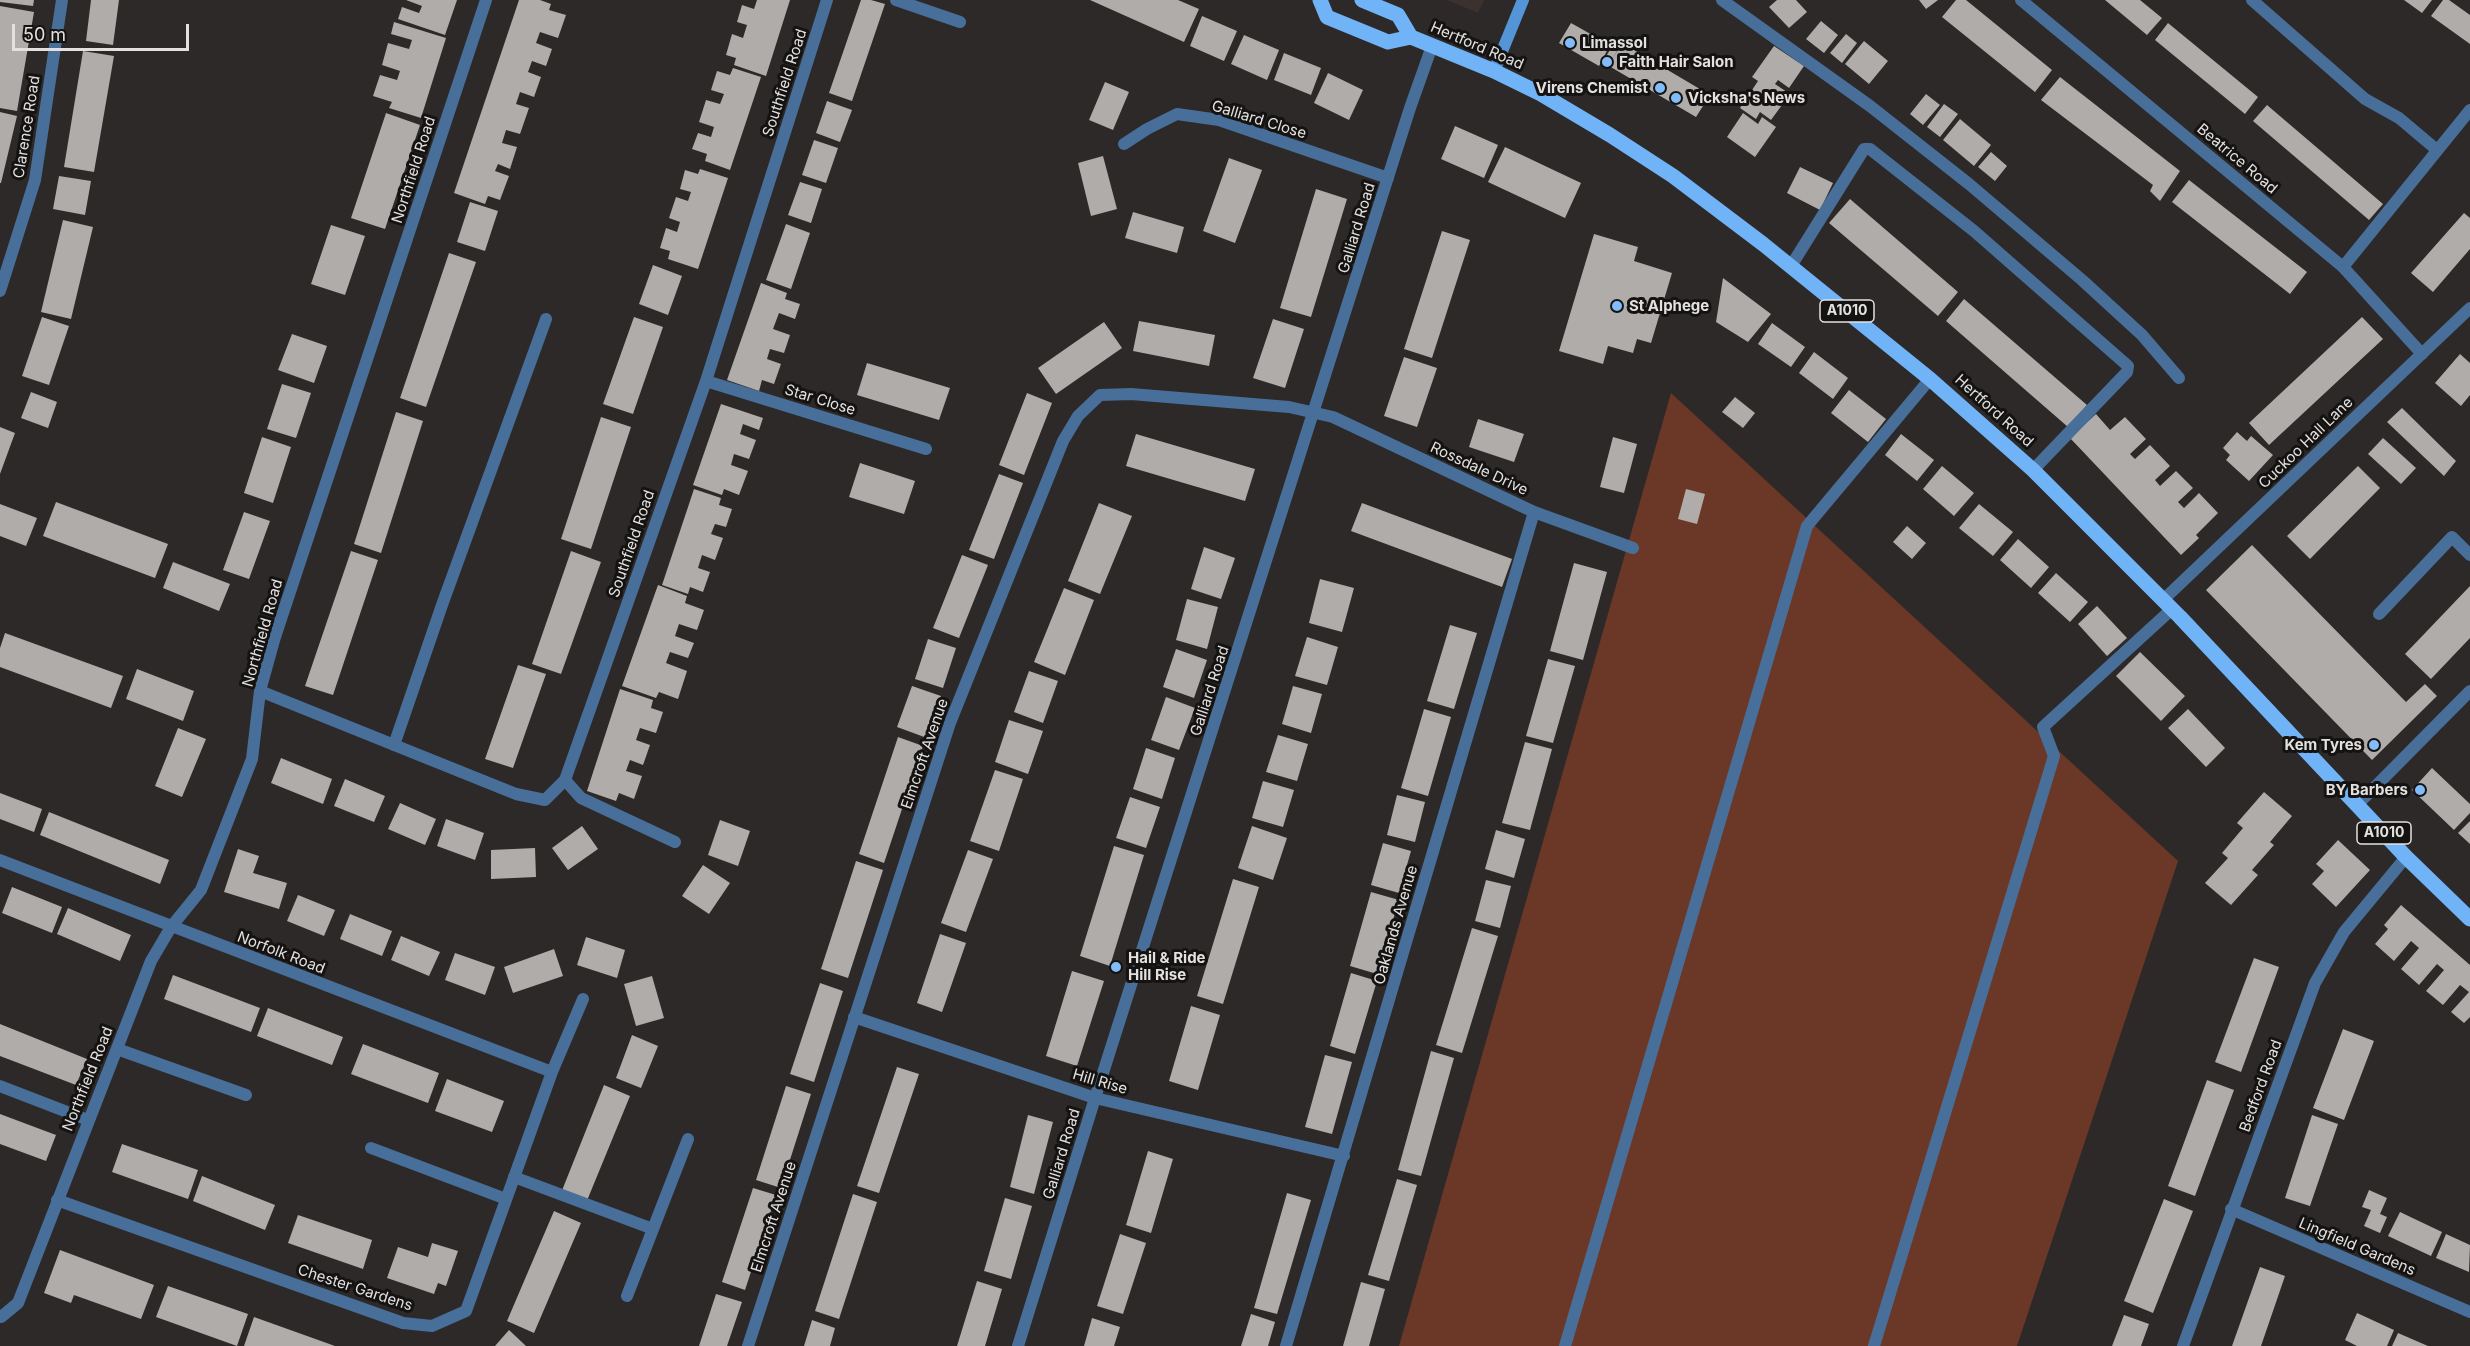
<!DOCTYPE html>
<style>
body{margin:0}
#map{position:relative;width:2470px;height:1346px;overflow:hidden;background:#2d2928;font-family:Inter,sans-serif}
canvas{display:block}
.scale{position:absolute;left:12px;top:24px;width:177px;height:27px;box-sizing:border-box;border:3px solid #e3e1e0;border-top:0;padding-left:8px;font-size:18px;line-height:21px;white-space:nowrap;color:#e3e1e0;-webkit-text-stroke:4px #141312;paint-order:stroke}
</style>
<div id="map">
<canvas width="2470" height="1346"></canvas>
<div class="scale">50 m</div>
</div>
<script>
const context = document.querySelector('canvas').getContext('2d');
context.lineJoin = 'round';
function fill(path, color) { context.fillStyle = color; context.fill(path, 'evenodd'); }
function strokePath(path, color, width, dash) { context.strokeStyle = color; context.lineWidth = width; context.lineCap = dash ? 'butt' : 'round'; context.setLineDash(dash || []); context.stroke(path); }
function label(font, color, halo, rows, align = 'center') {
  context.font = font + ' Inter,sans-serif'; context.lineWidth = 6; context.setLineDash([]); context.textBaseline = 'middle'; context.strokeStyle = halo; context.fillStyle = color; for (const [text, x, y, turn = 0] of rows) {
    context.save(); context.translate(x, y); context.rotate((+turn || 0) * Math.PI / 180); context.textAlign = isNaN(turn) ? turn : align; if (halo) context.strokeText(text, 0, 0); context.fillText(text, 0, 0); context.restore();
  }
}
fill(new Path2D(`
 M1447,0H1484L1478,13Z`), '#3b312e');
fill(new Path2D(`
 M1671,393L2178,861L2017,1346H1399Z`), '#6b3827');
fill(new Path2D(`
 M0,0H34L33,6L0,2Z
 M91,0H119L113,45L86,41Z
 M406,0H457L445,35L398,19L402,7L419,13L422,6Z
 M519,0H540L551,4L549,10L566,15L558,38L540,32L536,43L552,49L546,66L532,61L528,72L541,77L534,97L520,92L516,104L529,108L520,134L506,130L502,143L517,147L510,169L498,164L495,171L509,176L500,200L488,196L485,204L454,193Z
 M757,0H790L766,76L734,65L736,58L726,55L732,34L743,38L747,25L737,22L742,5L754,9Z
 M861,0H871L885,4L852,101L829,93Z
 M1090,0H1178L1199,9L1184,42Z
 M1777,0H1796L1807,12L1789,28L1769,7Z
 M1919,0H1938L1926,9Z
 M1956,0H1966L2052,70L2035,92L1942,17Z
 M2105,0H2140L2162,18L2147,35Z
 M2404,0H2432L2422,13Z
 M2443,0H2449L2470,15V44L2431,16Z
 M0,6L34,12L17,111L0,108Z
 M1202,16L1237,31L1224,61L1190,46Z
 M1821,21L1838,35L1824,53L1806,39Z
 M394,22L446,38L421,118L389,108L392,102L373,96L380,75L397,80L400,71L382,65L388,43L409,49L412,40L391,34Z
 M1571,23L1610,45L1599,66L1559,43Z
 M2168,23L2258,97L2245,114L2155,40Z
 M1846,34L1857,43L1842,63L1830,53Z
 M1244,35L1279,50L1267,80L1231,64Z
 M1864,41L1888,61L1869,84L1845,64Z
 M1622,43L1710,95L1696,117L1609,66L1607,68L1601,65L1611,48L1617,51L1612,60Z
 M1774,46L1804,66L1789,88L1778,80L1775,84L1790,94L1771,120L1760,112L1756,119L1740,108L1758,81L1752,77Z
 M83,51L114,56L94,172L64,167Z
 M1284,53L1321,68L1311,95L1274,80Z
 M733,68L761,77L730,170L705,161L707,154L692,149L698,133L711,137L714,127L699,122L706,100L720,104L724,94L711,90L717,71L730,75Z
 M1328,73L1363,90L1349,120L1314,103Z
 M2060,77L2180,171L2160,201L2150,191L2153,185L2041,100Z
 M1105,82L1129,92L1113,130L1089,120Z
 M1926,94L1940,105L1923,125L1910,114Z
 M827,101L852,110L840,142L816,133Z
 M1944,104L1958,114L1940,137L1927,127Z
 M2267,105L2383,204L2369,220L2253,121Z
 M0,112L17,116L1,183H0Z
 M386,113L420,125L385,229L351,218Z
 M1743,113L1758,124L1762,117L1776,127L1755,157L1727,137Z
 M1960,119L1991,145L1974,166L1943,140Z
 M1455,126L1498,145L1484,178L1441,159Z
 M814,140L838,148L826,183L802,175Z
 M1505,147L1581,183L1565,218L1488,182Z
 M1991,152L2007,166L1995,181L1978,167Z
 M1103,156L1117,209L1091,216L1078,163Z
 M1229,158L1262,170L1235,243L1203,231Z
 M1800,167L1833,183L1820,210L1787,193Z
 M700,169L728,178L698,269L668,259L670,251L660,248L666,228L677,232L680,222L669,218L676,197L688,201L691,192L680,189L685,170L698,174Z
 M59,176L91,181L85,215L53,209Z
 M2189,180L2307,272L2290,294L2172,202Z
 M800,182L822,189L811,223L788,215Z
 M1316,189L1347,199L1311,317L1280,308Z
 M1850,199L1958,292L1938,316L1829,223Z
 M470,202L498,211L485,251L457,242Z
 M1133,212L1184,227L1177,253L1125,238Z
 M2464,213L2470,218V249L2433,292L2411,273Z
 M63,220L93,227L71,319L41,312Z
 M786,224L810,233L791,289L766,280Z
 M331,225L365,236L345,295L311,284Z
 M1442,231L1470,240L1432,358L1404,349Z
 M1594,234L1638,247L1634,261L1672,273L1651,343L1637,339L1633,353L1608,346L1603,364L1559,351Z
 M449,253L476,262L426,407L400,398Z
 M653,265L682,276L668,315L639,304Z
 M1723,278L1771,314L1748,342L1716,322Z
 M761,283L787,293L785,299L800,304L795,319L779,313L773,329L790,335L784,353L770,349L767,359L781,364L774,384L762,380L759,391L727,380Z
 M1964,299L2087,405L2068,427L1946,321Z
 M42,317L69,326L49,385L22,376Z
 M634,317L663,327L633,414L603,404Z
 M2362,317L2383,339L2269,445L2249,423Z
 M1273,319L1304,329L1285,388L1253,378Z
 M1139,321L1215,335L1209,366L1133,351Z
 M1104,322L1122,348L1056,394L1038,368Z
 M1772,323L1805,347L1791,367L1758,344Z
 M292,334L327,346L314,383L278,370Z
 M1814,352L1848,378L1833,399L1799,373Z
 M2460,354L2470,363V395L2461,406L2435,383Z
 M1404,357L1437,368L1417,427L1384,416Z
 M867,363L950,388L939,420L857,395Z
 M282,384L311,393L296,438L267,429Z
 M1849,390L1886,419L1868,442L1831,413Z
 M31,392L57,402L48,428L21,418Z
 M1027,393L1052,403L1024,475L999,465Z
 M1735,397L1755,413L1743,428L1722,412Z
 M721,404L763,418L759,430L743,424L740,434L756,440L749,459L734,454L731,465L748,471L739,495L724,489L722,495L693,485Z
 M2402,408L2456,461L2444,476L2387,422Z
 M396,412L423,421L381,553L354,544Z
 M2096,414L2110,430L2125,417L2146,439L2130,454L2135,459L2150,445L2170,466L2155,480L2160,486L2176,471L2193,488L2178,502L2184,508L2199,493L2218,513L2196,535L2199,538L2181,555L2070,438Z
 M601,417L631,427L591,549L561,539Z
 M1478,419L1524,434L1514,462L1469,447Z
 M0,427L15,433L0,474Z
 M2237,432L2247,441L2251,436L2273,455L2249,481L2226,460L2230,455L2223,448Z
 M1136,434L1255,469L1245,501L1126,466Z
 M1901,434L1934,460L1917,481L1885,455Z
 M262,437L291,447L273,503L244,493Z
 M1613,437L1637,444L1624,493L1600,487Z
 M2383,438L2416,468L2401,484L2368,454Z
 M860,463L915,481L904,514L849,497Z
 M1942,466L1974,493L1954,516L1923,489Z
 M2358,466L2380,488L2310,559L2287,536Z
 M999,474L1023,483L994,559L969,550Z
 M694,489L721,498L719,505L732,509L726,527L715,524L711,534L723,538L715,560L702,555L698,568L710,572L703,592L690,587L688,594L662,585Z
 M1686,489L1705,494L1697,524L1678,519Z
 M56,502L168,544L155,578L43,536Z
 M1099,503L1132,516L1100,594L1068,581Z
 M1362,503L1512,559L1502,587L1351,531Z
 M0,504L37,518L26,546L0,536Z
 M1979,504L2013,532L1993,556L1959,528Z
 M244,512L270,521L249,579L223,570Z
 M1907,526L1926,543L1912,559L1893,542Z
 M2018,539L2049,567L2031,588L2000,560Z
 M2252,545L2406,702L2425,684L2437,696L2372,760L2206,590Z
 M1204,547L1235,558L1221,599L1191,589Z
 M351,551L378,560L333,695L305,686Z
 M571,551L601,562L561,674L532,664Z
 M962,555L988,565L959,638L933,628Z
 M173,562L230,584L219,611L163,588Z
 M1574,563L1607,572L1583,660L1550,651Z
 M2056,573L2088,602L2070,622L2038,593Z
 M1320,579L1354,588L1342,632L1309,623Z
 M658,585L687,596L685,603L704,610L697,630L679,624L675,636L694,643L688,658L670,652L666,663L687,671L678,699L659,692L656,698L622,686Z
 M2470,586V638L2431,679L2405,654Z
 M1064,588L1094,600L1065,675L1034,662Z
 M1187,599L1218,607L1207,649L1176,640Z
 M2097,606L2127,638L2107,656L2078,624Z
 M1450,625L1477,633L1454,709L1427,701Z
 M5,633L123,676L111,708L0,667V648Z
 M1307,637L1338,647L1327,685L1295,676Z
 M928,639L956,648L943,688L915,679Z
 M1176,649L1207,660L1194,698L1163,687Z
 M2140,652L2185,696L2161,721L2116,676Z
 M1548,659L1575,666L1553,743L1526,736Z
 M518,665L546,674L513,768L485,759Z
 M137,669L194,691L183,721L126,699Z
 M1029,671L1058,681L1043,723L1014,712Z
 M912,686L941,696L927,738L897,727Z
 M1293,686L1322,694L1311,733L1282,724Z
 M620,689L653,700L651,708L663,712L656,733L640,728L636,740L650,745L643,765L630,760L626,771L642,776L634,799L619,793L616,801L587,791Z
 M1166,697L1195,708L1179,750L1151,740Z
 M1424,709L1451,717L1428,796L1401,788Z
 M2188,709L2225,748L2206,767L2168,728Z
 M1009,720L1043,731L1028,774L995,762Z
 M178,728L206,739L182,797L155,786Z
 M1278,735L1308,744L1297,781L1266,772Z
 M898,737L923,746L884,863L859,854Z
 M1525,742L1552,749L1530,830L1502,823Z
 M1146,748L1175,758L1162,799L1133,789Z
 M281,758L332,779L323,804L271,783Z
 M2432,768L2470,804V813L2454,830L2412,790Z
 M995,770L1023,779L999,851L970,841Z
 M345,779L385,796L374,822L334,806Z
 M1263,781L1294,790L1283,827L1252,818Z
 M2264,792L2292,816L2270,842L2274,845L2252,870L2258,875L2231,905L2205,883L2228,858L2222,853L2243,828L2237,823Z
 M0,793L42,809L34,832L0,819Z
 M1397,795L1425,802L1415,842L1387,835Z
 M1130,797L1160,807L1146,848L1116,838Z
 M400,803L436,819L425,845L388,829Z
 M49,812L169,860L160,884L40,835Z
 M446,819L484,833L475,860L437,846Z
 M720,820L750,831L738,866L708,855Z
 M2470,821V844L2458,833Z
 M582,826L598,849L568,870L552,848Z
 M1252,826L1287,838L1273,880L1238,868Z
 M1496,830L1525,839L1514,878L1485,869Z
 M2338,840L2370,870L2336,907L2312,884L2324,871L2316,864Z
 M1383,843L1411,851L1399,893L1371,885Z
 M1114,846L1144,855L1110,966L1080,956Z
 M535,848L536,877L491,879V850Z
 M238,849L259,856L253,873L287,883L279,909L224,892Z
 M968,850L993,859L966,932L941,923Z
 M856,861L883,870L848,978L821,969Z
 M703,865L730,883L709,914L682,896Z
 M1233,879L1259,887L1223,1004L1197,996Z
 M1486,880L1511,886L1500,928L1475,921Z
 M12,887L62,907L52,933L2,913Z
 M1371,892L1399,900L1377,974L1350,966Z
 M298,895L335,910L324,936L287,921Z
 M2401,905L2470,965V1017L2464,1023L2451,1012L2469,992L2460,985L2443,1005L2426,991L2444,970L2437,964L2419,985L2401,969L2419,948L2411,941L2394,961L2375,944L2388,929L2384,925Z
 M68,908L131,935L120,961L57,934Z
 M350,914L392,931L382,956L340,939Z
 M1472,928L1498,936L1462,1053L1436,1045Z
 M940,934L966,943L942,1012L917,1003Z
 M401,936L440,952L429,976L391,960Z
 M586,937L625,950L617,978L577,965Z
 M554,949L563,976L513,993L504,967Z
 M455,953L495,967L485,995L445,980Z
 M2254,958L2279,967L2241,1072L2215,1062Z
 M1072,971L1104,981L1077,1066L1046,1056Z
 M1351,973L1377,981L1355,1054L1330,1046Z
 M173,975L260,1008L251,1032L164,999Z
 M652,976L664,1018L636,1026L624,984Z
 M820,983L843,991L814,1082L790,1074Z
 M1191,1006L1220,1015L1198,1090L1169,1081Z
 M268,1008L343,1037L332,1065L257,1036Z
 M0,1024L87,1059L76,1085L0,1056Z
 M2343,1029L2374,1041L2344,1120L2313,1108Z
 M632,1035L658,1046L641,1088L616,1078Z
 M363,1044L439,1073L428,1103L351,1074Z
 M1431,1051L1454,1058L1421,1176L1398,1170Z
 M1325,1055L1352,1062L1332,1134L1305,1127Z
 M897,1067L919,1074L879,1193L857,1186Z
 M447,1079L504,1101L492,1132L435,1111Z
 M2207,1080L2234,1090L2195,1196L2168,1186Z
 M604,1085L630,1096L586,1203L561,1193Z
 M786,1086L811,1094L781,1188L756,1180Z
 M0,1114L56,1135L46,1161L0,1144Z
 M1028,1115L1053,1122L1034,1194L1010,1187Z
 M2312,1115L2338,1124L2310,1206L2285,1198Z
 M122,1144L198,1170L188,1199L112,1172Z
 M1148,1151L1173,1159L1151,1233L1126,1225Z
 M202,1176L275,1205L265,1230L193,1201Z
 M1397,1179L1417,1185L1389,1281L1368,1275Z
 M753,1188L776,1195L745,1290L722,1282Z
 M2369,1190L2387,1198L2380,1214L2387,1217L2380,1233L2364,1226L2371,1210L2362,1207Z
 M1287,1193L1311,1200L1277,1314L1254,1308Z
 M853,1194L877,1202L839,1319L815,1311Z
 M1005,1198L1032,1206L1011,1279L984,1271Z
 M2164,1199L2193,1211L2153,1313L2124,1301Z
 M554,1211L581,1223L534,1333L507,1321Z
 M2400,1212L2442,1232L2431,1256L2388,1236Z
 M298,1215L372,1240L363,1269L288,1243Z
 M1120,1234L1146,1243L1123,1314L1097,1306Z
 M2446,1234L2470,1245L2469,1272L2436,1258Z
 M432,1243L458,1251L446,1286L438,1283L434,1294L387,1278L398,1247L428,1257Z
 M60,1250L154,1285L141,1319L74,1295L71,1303L44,1293Z
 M2260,1267L2285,1276L2261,1346H2232Z
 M977,1281L1002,1289L985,1346H957Z
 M1361,1282L1385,1289L1369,1346H1343Z
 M168,1286L248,1314L237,1346L156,1317Z
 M716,1294L742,1302L727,1346H699Z
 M2357,1313L2394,1330L2387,1346H2357L2345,1340Z
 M1251,1314L1275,1322L1268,1346H1241Z
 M2124,1315L2149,1324L2141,1346H2112Z
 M254,1317L335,1346H244Z
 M1092,1318L1120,1327L1114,1346H1084Z
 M812,1320L835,1328L830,1346H804Z
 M509,1330L526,1346H495Z
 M2398,1333L2428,1346H2392Z`), '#b0acaa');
strokePath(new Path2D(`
 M896,0L960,22
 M1722,0L1870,106L1969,184L2082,280L2142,335L2179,378
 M2252,0L2365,99L2399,118L2437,150
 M1791,266L1864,149H1870L1974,231L2128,366L2127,372L2033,470
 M2343,267L2470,110
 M394,745L442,605L546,319
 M565,780L581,798L675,842
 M117,1049L246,1095
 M371,1148L506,1199
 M514,1177L653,1229
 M627,1296L688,1139
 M1565,1346L1807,526L1930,379
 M1874,1346L2054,756L2043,727L2172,609`), '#486f99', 12);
strokePath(new Path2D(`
 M2021,0L2343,267L2422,354
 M1124,144L1147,129L1177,114L1219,120L1388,178
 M0,291L35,180L62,0
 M706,381L926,449
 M2163,600L2470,308
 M2379,614L2452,537L2470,555
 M260,691L516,794L545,800L565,780L706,381L827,0
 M2357,805L2470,691
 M0,860L552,1072
 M854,1017L1095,1098L1344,1156
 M0,1086L88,1120
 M57,1200L403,1323L432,1326L466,1311L552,1072L583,999
 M2231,1209L2470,1312
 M1,1317L18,1303L151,961L171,927L201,890L252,759L260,691L275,637L486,0
 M748,1346L950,723L1063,441L1078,416L1100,395L1131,394L1289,407L1333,417L1534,512L1633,548
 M1286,1346L1534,512
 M2183,1346L2315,983L2344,932L2406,857`), '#486f99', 12);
strokePath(new Path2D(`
 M1018,1346L1095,1098L1410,108L1432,46`), '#486f99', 12);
strokePath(new Path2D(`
 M1494,71L1523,0`), '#5495d8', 12);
strokePath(new Path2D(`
 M1320,0L1327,17L1388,42L1411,37L1494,71L1541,94L1610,135L1673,176L1763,244L1930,379L2033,470L2180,617L2406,857L2470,919
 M1362,0L1398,15L1411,37`), '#70b3f7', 15);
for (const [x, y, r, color] of [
 [1570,43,6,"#82bcfa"],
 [1607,62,6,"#82bcfa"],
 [1660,88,6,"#82bcfa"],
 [1676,98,6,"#82bcfa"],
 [1617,306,6,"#82bcfa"],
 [2374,745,6,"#82bcfa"],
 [2420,790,6,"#82bcfa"],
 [1116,967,6,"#82bcfa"]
]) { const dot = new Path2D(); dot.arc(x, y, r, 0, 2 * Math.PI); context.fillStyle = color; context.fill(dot); strokePath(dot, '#141312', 2); }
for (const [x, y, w] of [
 [1847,311,54],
 [2384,833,54]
]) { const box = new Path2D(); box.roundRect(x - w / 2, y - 11, w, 22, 4.5); context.fillStyle = '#141312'; context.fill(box); strokePath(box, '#e3e1e0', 1.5); }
label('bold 14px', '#e3e1e0', null, [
 ["A1010",1847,311],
 ["A1010",2384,833]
]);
label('bold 15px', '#e3e1e0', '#141312', [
 ["Limassol",1582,43],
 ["Faith Hair Salon",1619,62],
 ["Virens Chemist",1648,88,"right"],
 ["Vicksha's News",1688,98],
 ["St Alphege",1629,306],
 ["Kem Tyres",2362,745,"right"],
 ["BY Barbers",2408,790,"right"],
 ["Hail & Ride",1128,958],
 ["Hill Rise",1128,975]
], 'left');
label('15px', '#e3e1e0', '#141312', [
 ["Hertford Road",1477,46,23],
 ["Southfield Road",785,83,-72],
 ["Galliard Close",1259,120,17],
 ["Clarence Road",27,127,-81],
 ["Beatrice Road",2237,159,40],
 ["Northfield Road",414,170,-72],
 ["Galliard Road",1357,228,-73],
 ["Star Close",820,400,17],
 ["Hertford Road",1994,411,42],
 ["Cuckoo Hall Lane",2306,443,-44],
 ["Rossdale Drive",1479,469,25],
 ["Southfield Road",632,544,-71],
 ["Northfield Road",263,633,-74],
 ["Galliard Road",1210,691,-72],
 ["Elmcroft Avenue",925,754,-71],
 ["Oaklands Avenue",1396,925,-74],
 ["Norfolk Road",281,953,21],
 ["Northfield Road",88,1079,-68],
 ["Hill Rise",1100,1082,16],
 ["Bedford Road",2261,1086,-70],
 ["Galliard Road",1062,1154,-73],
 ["Elmcroft Avenue",774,1217,-72],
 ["Lingfield Gardens",2357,1247,23],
 ["Chester Gardens",355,1288,18]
]);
</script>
